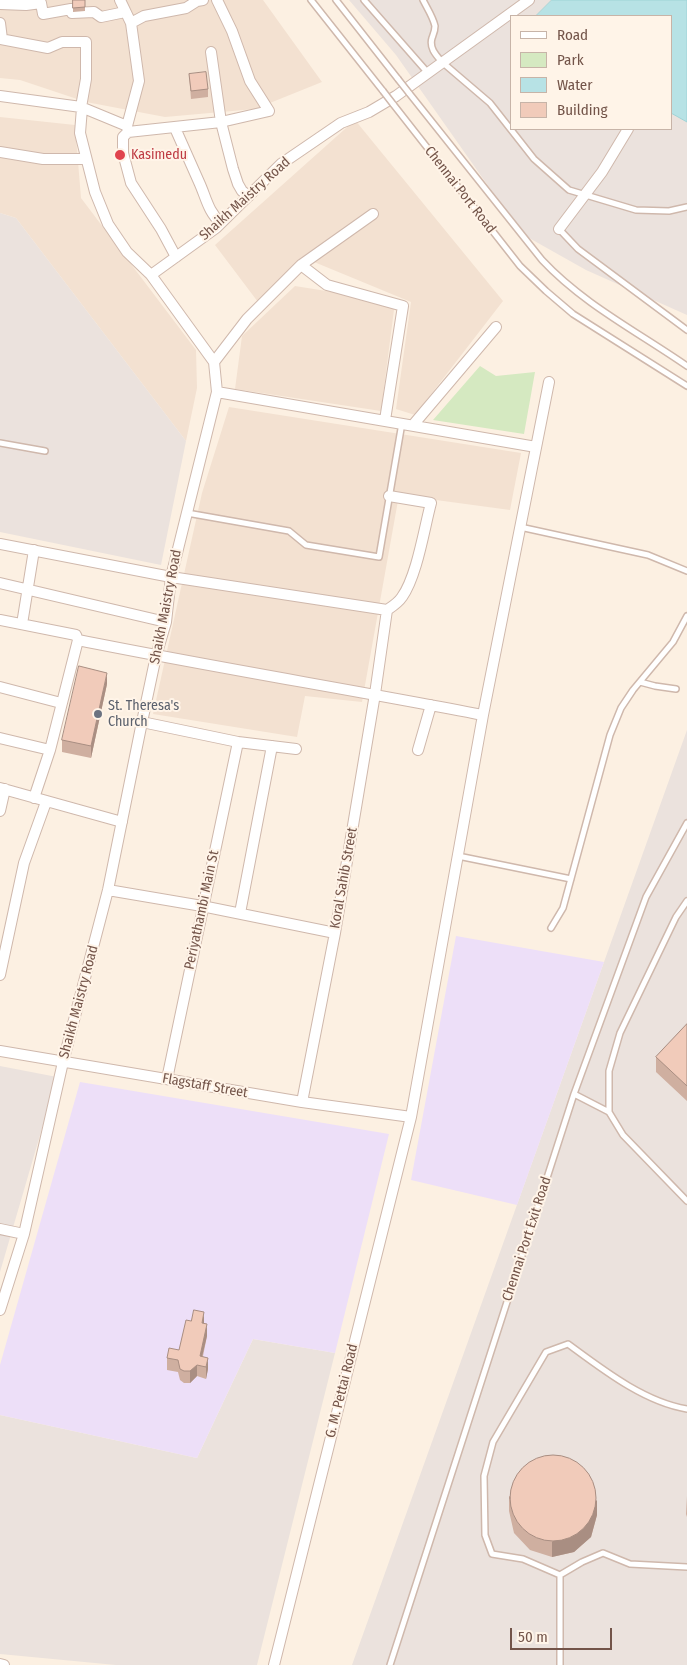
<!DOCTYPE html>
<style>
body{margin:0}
#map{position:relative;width:687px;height:1665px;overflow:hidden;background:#fcf0e2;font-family:"Fira Sans Condensed",sans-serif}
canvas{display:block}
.legend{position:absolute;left:510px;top:15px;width:162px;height:115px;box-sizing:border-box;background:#fff4e8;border:1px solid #c7b4a8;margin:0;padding:6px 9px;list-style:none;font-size:15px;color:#735449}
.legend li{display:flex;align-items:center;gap:10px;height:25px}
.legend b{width:25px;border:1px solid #c7b4a8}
.scale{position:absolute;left:510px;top:1628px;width:102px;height:22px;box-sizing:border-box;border:2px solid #735449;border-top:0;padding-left:6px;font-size:15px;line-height:18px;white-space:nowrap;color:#735449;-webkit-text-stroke:4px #fff4e8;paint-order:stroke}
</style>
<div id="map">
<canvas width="687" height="1665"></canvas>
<ul class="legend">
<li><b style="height:6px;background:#fff"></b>Road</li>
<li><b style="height:14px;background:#d5e9c1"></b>Park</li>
<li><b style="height:14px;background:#b7e2e5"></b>Water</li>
<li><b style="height:14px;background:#f1cbba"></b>Building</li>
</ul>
<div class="scale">50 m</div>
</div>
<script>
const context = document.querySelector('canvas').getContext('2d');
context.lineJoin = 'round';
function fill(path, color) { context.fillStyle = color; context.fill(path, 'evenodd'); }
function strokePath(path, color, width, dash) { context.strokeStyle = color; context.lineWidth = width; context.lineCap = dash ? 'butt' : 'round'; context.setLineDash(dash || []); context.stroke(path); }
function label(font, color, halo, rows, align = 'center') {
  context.font = font + ' "Fira Sans Condensed",sans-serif'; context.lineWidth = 4; context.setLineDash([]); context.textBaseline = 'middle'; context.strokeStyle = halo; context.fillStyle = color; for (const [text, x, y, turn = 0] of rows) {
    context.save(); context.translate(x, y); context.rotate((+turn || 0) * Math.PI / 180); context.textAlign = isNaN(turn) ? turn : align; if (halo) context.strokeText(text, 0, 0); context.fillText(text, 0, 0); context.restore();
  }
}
fill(new Path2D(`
 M0,0H263L322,82L255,109L165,117L86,102L20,80L0,78Z
 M0,117L75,125L81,198L196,350L197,388L186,441L16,218L0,213Z
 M355,120L503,301L415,415L396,409L411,302L302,257L258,302L215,245Z
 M295,286L395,302L381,411L235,389L242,336Z
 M229,407L521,453L510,510L399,495L362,702L305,696L297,737L153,714L202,493Z`), '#f3e1d1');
fill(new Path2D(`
 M349,0H552L536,16H511V129H671V113L687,122V315L586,270L522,234L396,55Z
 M0,213L16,218L186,441L161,565L0,532Z
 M687,730V1665H352L604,962Z
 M0,1066L57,1077L0,1272Z
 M253,1339L335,1353L257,1665H116L0,1654V1415L197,1458Z`), '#ebe2dd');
fill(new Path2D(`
 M456,936L604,962L517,1205L411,1180Z
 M80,1082L389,1134L335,1353L253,1339L197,1458L0,1415V1365Z`), '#eddff8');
fill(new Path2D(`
 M480,366L496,376L535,372L524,434L433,420Z`), '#d5e9c1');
const water = new Path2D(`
 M552,0H687V122L671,113V16H536Z`);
fill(water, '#b7e2e5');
strokePath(water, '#9ed3d6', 1);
const lane = new Path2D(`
 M311,0L383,91
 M336,0L398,79
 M364,0L428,73
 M423,0C427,8 433,17 435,26C435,31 434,33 432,38C429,48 436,55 442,62L490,103L534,159L569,190L636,210L669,211L687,207
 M409,93L542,260C583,304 638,332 687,366
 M393,104L520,266L546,291L573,314L687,386
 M559,229L578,249L687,330
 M0,443L45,451
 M187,513L289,531L306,545L379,557L402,423
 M520,527L648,555L687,571
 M640,682L655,686L676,689
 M458,856L571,879
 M687,901L676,917L620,1033L609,1071V1112L623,1135L687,1201
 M551,928L563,908L610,735L621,708L633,690L673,642L687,616
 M574,1094L609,1112
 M560,1575L523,1559L492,1554L485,1535L484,1476L493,1442L546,1352L568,1344C602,1369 644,1402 687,1409
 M390,1665L574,1094L646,897L687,823
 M560,1665V1575L582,1562L603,1553L630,1564L687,1567`);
const street = new Path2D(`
 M120,0L131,23L139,81L127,126
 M0,4L26,5L41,3L43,14L71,9L72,13L94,12L101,17L125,12
 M0,23L2,39
 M131,23L144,16L186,8L197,1L203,0
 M0,39L48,48L62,42H86V79L81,107
 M211,52L221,122L233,169L238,184L242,191L249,196
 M0,96L81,107L127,126L128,132L221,122L269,111L250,81L232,31L217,0
 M82,108L80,133L95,192L108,224L127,252L151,275
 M175,128C183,146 191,164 199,182C206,197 208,212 221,223
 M128,132L123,137V153L131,183L161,229L176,257
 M0,152L43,159H86
 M559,229L602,172L628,129
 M301,265L327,285L403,306L385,420
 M214,362L247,319L301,265L373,214
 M217,392L536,447
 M413,425L496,327
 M0,544L171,577L387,610C393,606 398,603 402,597C417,576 424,529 431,503L389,496
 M0,583L166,622
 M0,620L76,635L78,640C212,667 348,689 483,715
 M22,624L34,550
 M0,687L61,703
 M142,722L238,742L296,749
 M0,738L50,750
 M418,750L431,705
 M0,788L122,822
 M34,798L50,750L78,640
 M0,811L5,789
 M108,890L202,906L335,933
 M240,913L272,746
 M0,975L24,863L46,802
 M0,1051L302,1102L411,1117
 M167,1079L238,742
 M302,1102L335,933L375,694L387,610
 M0,1229L24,1234
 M0,1310L24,1234L63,1062L108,890L142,722L156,656L166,622L171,577L217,392L214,362L151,275L216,228L281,164L341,123L369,112L396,96L529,0
 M0,1664L4,1665
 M274,1665L411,1117L483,715L549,382`);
strokePath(lane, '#cfb8ac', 8);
strokePath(street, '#cfb8ac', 12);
strokePath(lane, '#fff', 5);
strokePath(street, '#fff', 10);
const laneBridge = new Path2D(`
 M398,79L409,93
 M383,91L393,104`);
strokePath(laneBridge, '#cfb8ac', 8, []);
strokePath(laneBridge, '#fff', 5);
fill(new Path2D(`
 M73,0H85V11L73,12Z
 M189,74L208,89V97L191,99Z
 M107,684L91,758L62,752V740Z
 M687,1024V1101L656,1072V1057Z
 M204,1324L207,1336L203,1356L208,1369L206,1379L197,1376L190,1383H184L180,1380L178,1372L167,1370V1358L179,1350Z
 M509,1496L597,1515L591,1537L574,1552L552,1557L530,1550L514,1533L509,1511Z
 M687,1496V1517L686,1514Z`), '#cfafa0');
fill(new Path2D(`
 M107,673V684L91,758V746Z
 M204,1312V1324L202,1323Z
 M207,1324V1336L200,1365V1356Z
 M208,1358V1369L206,1379V1367Z
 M197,1365V1376L190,1383V1371Z
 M597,1500V1515L591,1537L574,1552L552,1557V1542Z`), '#a98e82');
const building = new Path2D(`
 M73,0H85V7L73,8Z
 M206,72L208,89L191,91L189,74Z
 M79,666L107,673L91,746L62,740Z
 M687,1024V1086L656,1057Z
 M194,1310L204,1312L202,1323L207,1324L200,1356L208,1358L206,1367L197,1365L190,1371H184L180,1369L178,1360L167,1358L169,1348L179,1350L186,1320L191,1321Z
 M510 1498a43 43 0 1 1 86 0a43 43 0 1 1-86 0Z`);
fill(building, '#f1cbba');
strokePath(building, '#a98e82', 1);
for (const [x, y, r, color] of [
 [120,155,6,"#e0444e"],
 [98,714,5,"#6b7280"]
]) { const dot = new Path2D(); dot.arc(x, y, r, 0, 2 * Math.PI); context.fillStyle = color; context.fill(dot); strokePath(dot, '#fff4e8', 2); }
label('14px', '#be3a42', '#fff4e8', [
 ["Kasimedu",131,155]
], 'left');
label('14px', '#735449', '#fff4e8', [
 ["Chennai Port Road",460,190,52],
 ["Shaikh Maistry Road",245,199,-42],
 ["Shaikh Maistry Road",166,607,-79],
 ["Koral Sahib Street",344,878,-80],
 ["Periyathambi Main St",202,910,-78],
 ["Shaikh Maistry Road",79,1002,-75],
 ["Flagstaff Street",205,1086,10],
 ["Chennai Port Exit Road",527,1239,-72],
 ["G. M. Pettai Road",342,1391,-76]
]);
label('14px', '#5b616d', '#fff4e8', [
 ["St. Theresa's",108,706],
 ["Church",108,722]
], 'left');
</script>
